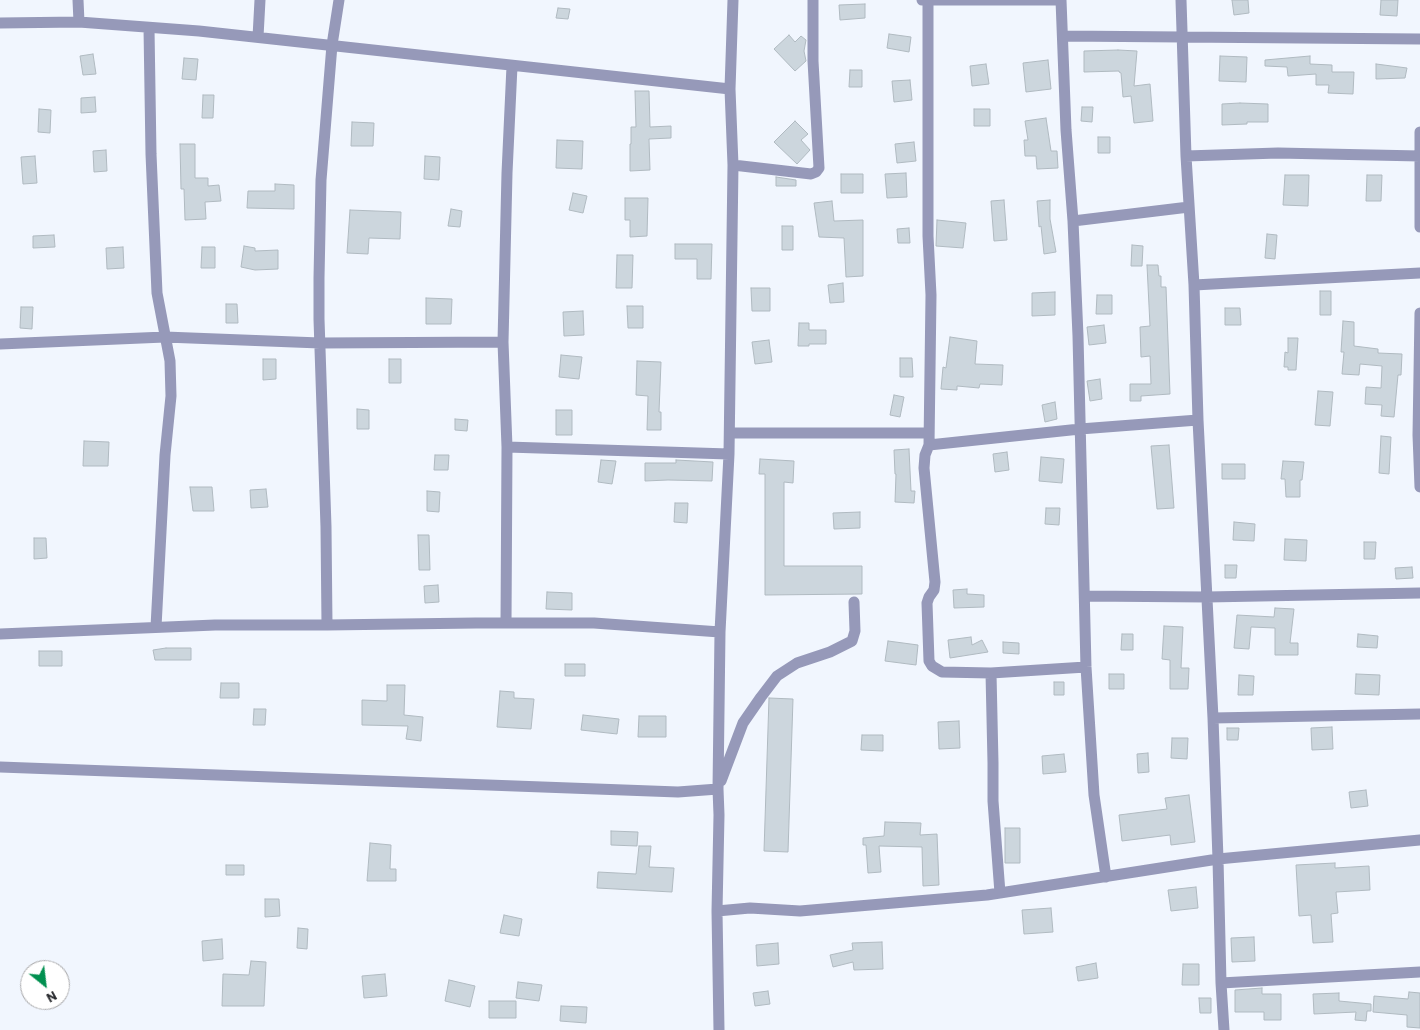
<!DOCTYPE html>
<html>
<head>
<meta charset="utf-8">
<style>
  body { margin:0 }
  #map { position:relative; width:1420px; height:1030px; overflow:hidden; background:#f1f6fe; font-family:Barlow,sans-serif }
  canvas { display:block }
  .north { position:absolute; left:20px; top:960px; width:50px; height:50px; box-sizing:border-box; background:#fff; border:1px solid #a9a9ab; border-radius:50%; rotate:151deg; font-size:14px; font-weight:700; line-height:20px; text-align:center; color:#27292d }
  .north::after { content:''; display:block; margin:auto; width:18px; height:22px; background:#019050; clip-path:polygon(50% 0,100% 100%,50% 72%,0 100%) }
</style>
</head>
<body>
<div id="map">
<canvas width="1420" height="1030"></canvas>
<div class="north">N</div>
</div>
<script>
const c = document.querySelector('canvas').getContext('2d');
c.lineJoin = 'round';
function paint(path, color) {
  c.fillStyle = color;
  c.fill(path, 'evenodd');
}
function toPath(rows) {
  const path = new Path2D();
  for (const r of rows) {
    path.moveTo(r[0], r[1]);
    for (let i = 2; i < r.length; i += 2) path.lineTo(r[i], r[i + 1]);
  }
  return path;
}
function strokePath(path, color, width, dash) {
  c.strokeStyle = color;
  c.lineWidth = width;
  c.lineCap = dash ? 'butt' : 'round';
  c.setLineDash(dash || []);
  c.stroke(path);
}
const building = toPath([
  [1232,0,1248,0,1249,13,1234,15,1232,0],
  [1381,0,1398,0,1397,16,1380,15,1381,0],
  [865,4,865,18,840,20,839,5,865,4],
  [558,8,570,9,568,19,556,18,558,8],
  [889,34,911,37,909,52,887,48,889,34],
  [789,35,795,42,801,36,806,40,804,51,806,61,795,71,774,49,789,35],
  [1118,50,1137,51,1134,86,1150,84,1153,121,1134,123,1131,96,1123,97,1121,73,1119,72,1119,71,1084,72,1084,51,1118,50],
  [93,54,96,74,83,75,80,56,93,54],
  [1220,56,1247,57,1246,82,1219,81,1220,56],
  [1310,56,1310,64,1332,65,1332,72,1354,72,1353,94,1328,93,1329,85,1316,85,1316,74,1288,76,1287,67,1265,66,1265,60,1310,56],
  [184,58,198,59,196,80,182,79,184,58],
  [1048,60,1051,89,1026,92,1023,63,1048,60],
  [986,64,989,84,972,86,970,66,986,64],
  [1376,64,1407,68,1405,78,1376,79,1376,64],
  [850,70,862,70,862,87,849,87,850,70],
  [910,80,912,100,894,102,892,81,910,80],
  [635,91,649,91,650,127,671,126,671,138,649,139,650,170,630,171,630,144,631,144,631,127,636,127,635,91],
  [203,95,214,95,213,118,202,118,203,95],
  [95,97,96,112,81,113,81,98,95,97],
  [1240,103,1268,104,1268,122,1247,122,1247,124,1222,125,1222,104,1240,103],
  [1082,107,1093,107,1092,122,1081,121,1082,107],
  [39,109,51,110,50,133,38,132,39,109],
  [974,109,990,109,990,126,974,126,974,109],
  [1046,118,1051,151,1057,151,1058,168,1037,169,1036,156,1025,156,1024,140,1028,140,1025,121,1046,118],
  [795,121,808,134,801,140,810,150,797,164,774,142,795,121],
  [352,122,374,123,373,146,351,146,352,122],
  [1098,137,1110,137,1110,153,1098,153,1098,137],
  [557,140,583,141,582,169,556,168,557,140],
  [914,142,916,161,897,163,895,144,914,142],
  [180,144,195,144,195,178,208,178,208,186,219,185,221,201,205,202,206,219,185,220,184,189,181,189,180,144],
  [106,150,107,171,94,172,93,151,106,150],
  [35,156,37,183,23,184,21,157,35,156],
  [425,156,440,157,439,180,424,179,425,156],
  [906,173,907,197,887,198,885,174,906,173],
  [841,174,863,174,863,193,841,193,841,174],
  [1285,175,1309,175,1308,206,1283,205,1285,175],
  [1367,175,1382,175,1381,201,1366,201,1367,175],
  [776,177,796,180,796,186,776,186,776,177],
  [275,184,294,185,294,209,247,208,248,191,275,191,275,184],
  [573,193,587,196,583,213,569,210,573,193],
  [625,198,648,198,647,236,630,237,630,220,625,220,625,198],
  [1004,200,1007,240,994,241,991,201,1004,200],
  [1050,200,1050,219,1056,252,1044,254,1041,226,1039,227,1037,201,1050,200],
  [832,201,834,221,863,220,863,276,846,277,844,238,819,237,814,203,832,201],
  [451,209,462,211,460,227,448,226,451,209],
  [350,210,401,212,400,239,369,238,368,254,347,253,350,210],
  [937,220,966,223,963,248,936,246,937,220],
  [782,226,793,226,793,250,782,250,782,226],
  [909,228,910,243,898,243,897,229,909,228],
  [1267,234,1277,235,1275,259,1265,258,1267,234],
  [54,235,55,247,33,248,33,236,54,235],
  [675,244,712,244,711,279,697,279,697,259,675,259,675,244],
  [1132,245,1143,246,1142,266,1131,266,1132,245],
  [244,246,255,248,255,251,278,250,278,269,255,270,241,267,244,246],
  [123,247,124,268,107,269,106,248,123,247],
  [202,247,215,247,215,268,201,268,202,247],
  [617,255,633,255,632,288,616,288,617,255],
  [1147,265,1158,265,1159,276,1161,276,1161,287,1166,287,1170,394,1141,396,1141,401,1130,401,1130,384,1151,384,1150,356,1141,357,1140,327,1150,326,1147,265],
  [843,283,844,302,830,303,828,285,843,283],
  [751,288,770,288,770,311,752,311,751,288],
  [1320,291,1331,291,1331,315,1320,315,1320,291],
  [1055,292,1055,315,1032,316,1032,293,1055,292],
  [1097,295,1112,295,1112,314,1096,314,1097,295],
  [426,298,452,299,451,324,426,324,426,298],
  [226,304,237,304,238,323,226,323,226,304],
  [627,306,643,306,643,328,628,328,627,306],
  [21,307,33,307,32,329,20,328,21,307],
  [1225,308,1240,308,1241,325,1225,325,1225,308],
  [583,311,584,335,564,336,563,312,583,311],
  [1343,321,1354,322,1354,346,1378,349,1378,353,1402,354,1401,375,1398,375,1394,417,1381,416,1382,405,1365,404,1366,387,1381,388,1382,366,1360,364,1359,375,1342,374,1344,352,1341,352,1343,321],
  [799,323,809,323,809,330,826,330,826,344,809,344,809,346,798,346,799,323],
  [1104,325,1106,343,1089,345,1087,327,1104,325],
  [950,337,977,341,975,364,1003,365,1002,385,980,384,979,388,957,386,957,390,941,389,943,367,946,368,950,337],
  [1288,338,1298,338,1296,370,1288,370,1288,367,1284,367,1285,352,1288,353,1288,338],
  [769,340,772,362,755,364,752,342,769,340],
  [561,355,582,357,579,379,559,377,561,355],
  [900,358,912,358,913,377,900,377,900,358],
  [263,359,276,359,276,379,263,380,263,359],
  [389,359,401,359,401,383,389,383,389,359],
  [637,361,661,362,659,412,661,412,661,430,647,430,648,396,636,395,637,361],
  [1100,379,1102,399,1090,401,1087,381,1100,379],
  [1318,391,1333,392,1330,426,1315,425,1318,391],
  [894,395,904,397,900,417,890,415,894,395],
  [1055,402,1057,419,1045,422,1042,405,1055,402],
  [357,409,369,410,369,429,357,429,357,409],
  [556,410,572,410,572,435,556,435,556,410],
  [455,419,468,420,467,431,455,430,455,419],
  [1381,436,1391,437,1389,474,1379,473,1381,436],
  [84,441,109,442,108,466,83,466,84,441],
  [1169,445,1174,508,1157,509,1151,446,1169,445],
  [909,449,911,491,915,491,914,503,895,502,896,474,895,474,894,450,909,449],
  [1007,452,1009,470,995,472,993,454,1007,452],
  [435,455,449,455,448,470,434,470,435,455],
  [1041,457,1064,459,1062,483,1039,481,1041,457],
  [760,459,794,461,793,483,784,482,784,566,862,566,862,594,765,595,765,474,759,474,760,459],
  [601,460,616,461,612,484,598,482,601,460],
  [676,460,713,462,712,481,668,480,645,481,645,463,676,463,676,460],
  [1283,461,1304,462,1302,480,1300,480,1300,497,1286,497,1285,479,1281,479,1283,461],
  [1222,464,1245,464,1245,479,1222,479,1222,464],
  [190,487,212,487,214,511,193,511,190,487],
  [266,489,268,507,251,508,250,490,266,489],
  [427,491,440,492,439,512,427,511,427,491],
  [675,503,688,503,687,523,674,522,675,503],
  [1046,508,1060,508,1059,525,1045,524,1046,508],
  [860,512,860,528,834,529,833,513,860,512],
  [1234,522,1255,524,1254,541,1233,540,1234,522],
  [418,535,429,535,430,570,419,570,418,535],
  [34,538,46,538,47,558,34,559,34,538],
  [1285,539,1307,540,1306,561,1284,560,1285,539],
  [1364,542,1376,542,1375,559,1364,559,1364,542],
  [1225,565,1237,565,1236,578,1225,578,1225,565],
  [1412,567,1413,578,1396,579,1395,568,1412,567],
  [438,585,439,602,425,603,424,586,438,585],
  [967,589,967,594,984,595,984,607,954,608,953,590,967,589],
  [547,592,572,593,572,610,546,609,547,592],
  [1275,608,1294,609,1290,643,1298,643,1298,655,1275,655,1275,628,1251,627,1249,649,1234,648,1237,615,1274,617,1275,608],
  [1164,626,1183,627,1181,668,1189,668,1188,689,1170,689,1170,660,1162,659,1164,626],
  [1122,634,1133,634,1133,650,1121,650,1122,634],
  [1358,634,1378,636,1377,648,1357,647,1358,634],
  [971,637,972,645,982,640,988,652,950,658,948,640,971,637],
  [888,641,918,645,916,665,885,661,888,641],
  [1003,642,1019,643,1019,654,1003,653,1003,642],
  [166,648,191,648,191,660,155,660,153,650,166,648],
  [39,651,62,651,62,666,39,666,39,651],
  [565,664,585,664,585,676,565,676,565,664],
  [1109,674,1124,674,1124,689,1109,689,1109,674],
  [1356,674,1380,675,1379,695,1355,694,1356,674],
  [1239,675,1254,676,1253,695,1238,695,1239,675],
  [1054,682,1064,682,1064,695,1054,695,1054,682],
  [221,683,239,683,239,698,220,698,221,683],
  [387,685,405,685,404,715,423,717,421,741,406,739,408,726,362,725,362,700,387,701,387,685],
  [500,691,514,692,514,698,534,699,531,729,497,727,500,691],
  [769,698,793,699,788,852,764,851,769,698],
  [254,709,266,709,265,725,253,725,254,709],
  [583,715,619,719,617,734,581,730,583,715],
  [639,716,666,716,666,737,638,737,639,716],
  [959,721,960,748,939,749,938,722,959,721],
  [1332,727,1333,749,1312,750,1311,728,1332,727],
  [1227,728,1239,728,1238,740,1227,740,1227,728],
  [862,735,883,735,883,751,861,750,862,735],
  [1172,738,1188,738,1187,759,1171,758,1172,738],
  [1148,753,1149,772,1138,773,1137,754,1148,753],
  [1064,754,1066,772,1043,774,1042,756,1064,754],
  [1366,790,1368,806,1351,808,1349,792,1366,790],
  [1189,795,1195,842,1171,845,1170,835,1122,841,1119,815,1167,809,1165,798,1189,795],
  [885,822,921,823,920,835,937,834,939,885,923,886,922,847,879,846,881,872,868,873,866,845,863,845,863,838,884,836,885,822],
  [1005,828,1020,828,1020,863,1005,863,1005,828],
  [611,831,638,832,637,846,611,845,611,831],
  [370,843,391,845,390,869,396,869,396,881,367,881,370,843],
  [639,846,651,846,649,867,674,868,672,892,597,888,598,872,636,874,639,846],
  [1335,863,1335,868,1369,866,1370,890,1336,892,1338,913,1331,914,1333,942,1313,943,1311,915,1299,916,1296,865,1335,863],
  [226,865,244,865,244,875,226,875,226,865],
  [1196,887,1198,908,1171,911,1168,890,1196,887],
  [265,899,279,899,280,916,265,917,265,899],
  [1051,908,1053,932,1024,934,1022,910,1051,908],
  [504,915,522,919,519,936,500,933,504,915],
  [298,928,308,929,307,949,297,948,298,928],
  [1254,937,1255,961,1232,962,1231,938,1254,937],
  [222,939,223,959,203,961,202,941,222,939],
  [882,942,883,969,854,970,853,962,833,967,830,955,853,950,852,943,882,942],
  [778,943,779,964,757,966,756,945,778,943],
  [251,961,266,962,264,1006,222,1006,223,974,249,975,251,961],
  [1096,963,1098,978,1078,981,1076,967,1096,963],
  [1183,964,1199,964,1199,985,1182,985,1183,964],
  [385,974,387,996,364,998,362,976,385,974],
  [449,980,475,986,470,1007,445,1001,449,980],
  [518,982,542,985,539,1001,516,998,518,982],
  [1262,988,1262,994,1281,994,1281,1020,1264,1020,1264,1012,1235,1012,1235,990,1262,988],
  [768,991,770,1004,755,1006,753,993,768,991],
  [1409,992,1420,993,1420,1028,1407,1027,1407,1015,1373,1012,1374,996,1408,999,1409,992],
  [1339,993,1339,1001,1371,1004,1371,1011,1367,1011,1366,1021,1355,1020,1356,1012,1314,1014,1313,994,1339,993],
  [1199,998,1211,998,1211,1013,1200,1013,1199,998],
  [489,1001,516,1001,516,1018,489,1018,489,1001],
  [561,1006,587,1007,586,1023,560,1021,561,1006]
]);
paint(building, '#ccd6dd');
strokePath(building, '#b0bac1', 1);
strokePath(toPath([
  [78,0,79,22],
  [922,0,1061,0],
  [928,0,928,236,931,295,929,445,1080,429,1198,420],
  [1061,0,1066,130,1073,221,1078,336,1086,667,1094,795,1106,877],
  [1181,0,1186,156,1194,285,1198,420,1213,718,1218,859,1221,983,1224,1030],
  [0,23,79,22,199,31,730,89],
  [149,28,151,154,157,293,170,361,171,396,165,455,156,627],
  [1063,36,1420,39],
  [258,37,260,0],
  [1420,132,1420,227],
  [1186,156,1278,153,1420,156],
  [733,165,811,174,816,172,819,168,813,61,813,0],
  [1073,221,1189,207],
  [1194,285,1420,273],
  [1420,313,1418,435,1420,487],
  [0,344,165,337,320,343,503,342],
  [730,433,929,433],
  [929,445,925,455,924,468,935,582,934,590,929,597,927,603,929,661,932,666,942,672,991,673,1086,667],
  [507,447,729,454],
  [1085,596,1207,597,1420,593],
  [506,623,507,447,503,342,507,173,512,66],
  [327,625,326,527,319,319,319,278,321,180,332,45,339,0],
  [0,634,215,625,327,625,476,623,594,623,720,632],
  [991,673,993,763,993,801,1000,893],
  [1213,718,1420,714],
  [0,767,678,792,718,789,719,815,717,911,750,908,800,911,987,895,1218,859,1420,840],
  [721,781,743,723,761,697,777,676,797,663,830,652,852,641,855,631,854,602],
  [718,789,720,632,729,454,733,165,730,89,733,0],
  [717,911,719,1030],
  [1221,983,1420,972]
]), '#9699b9', 11);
</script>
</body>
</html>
